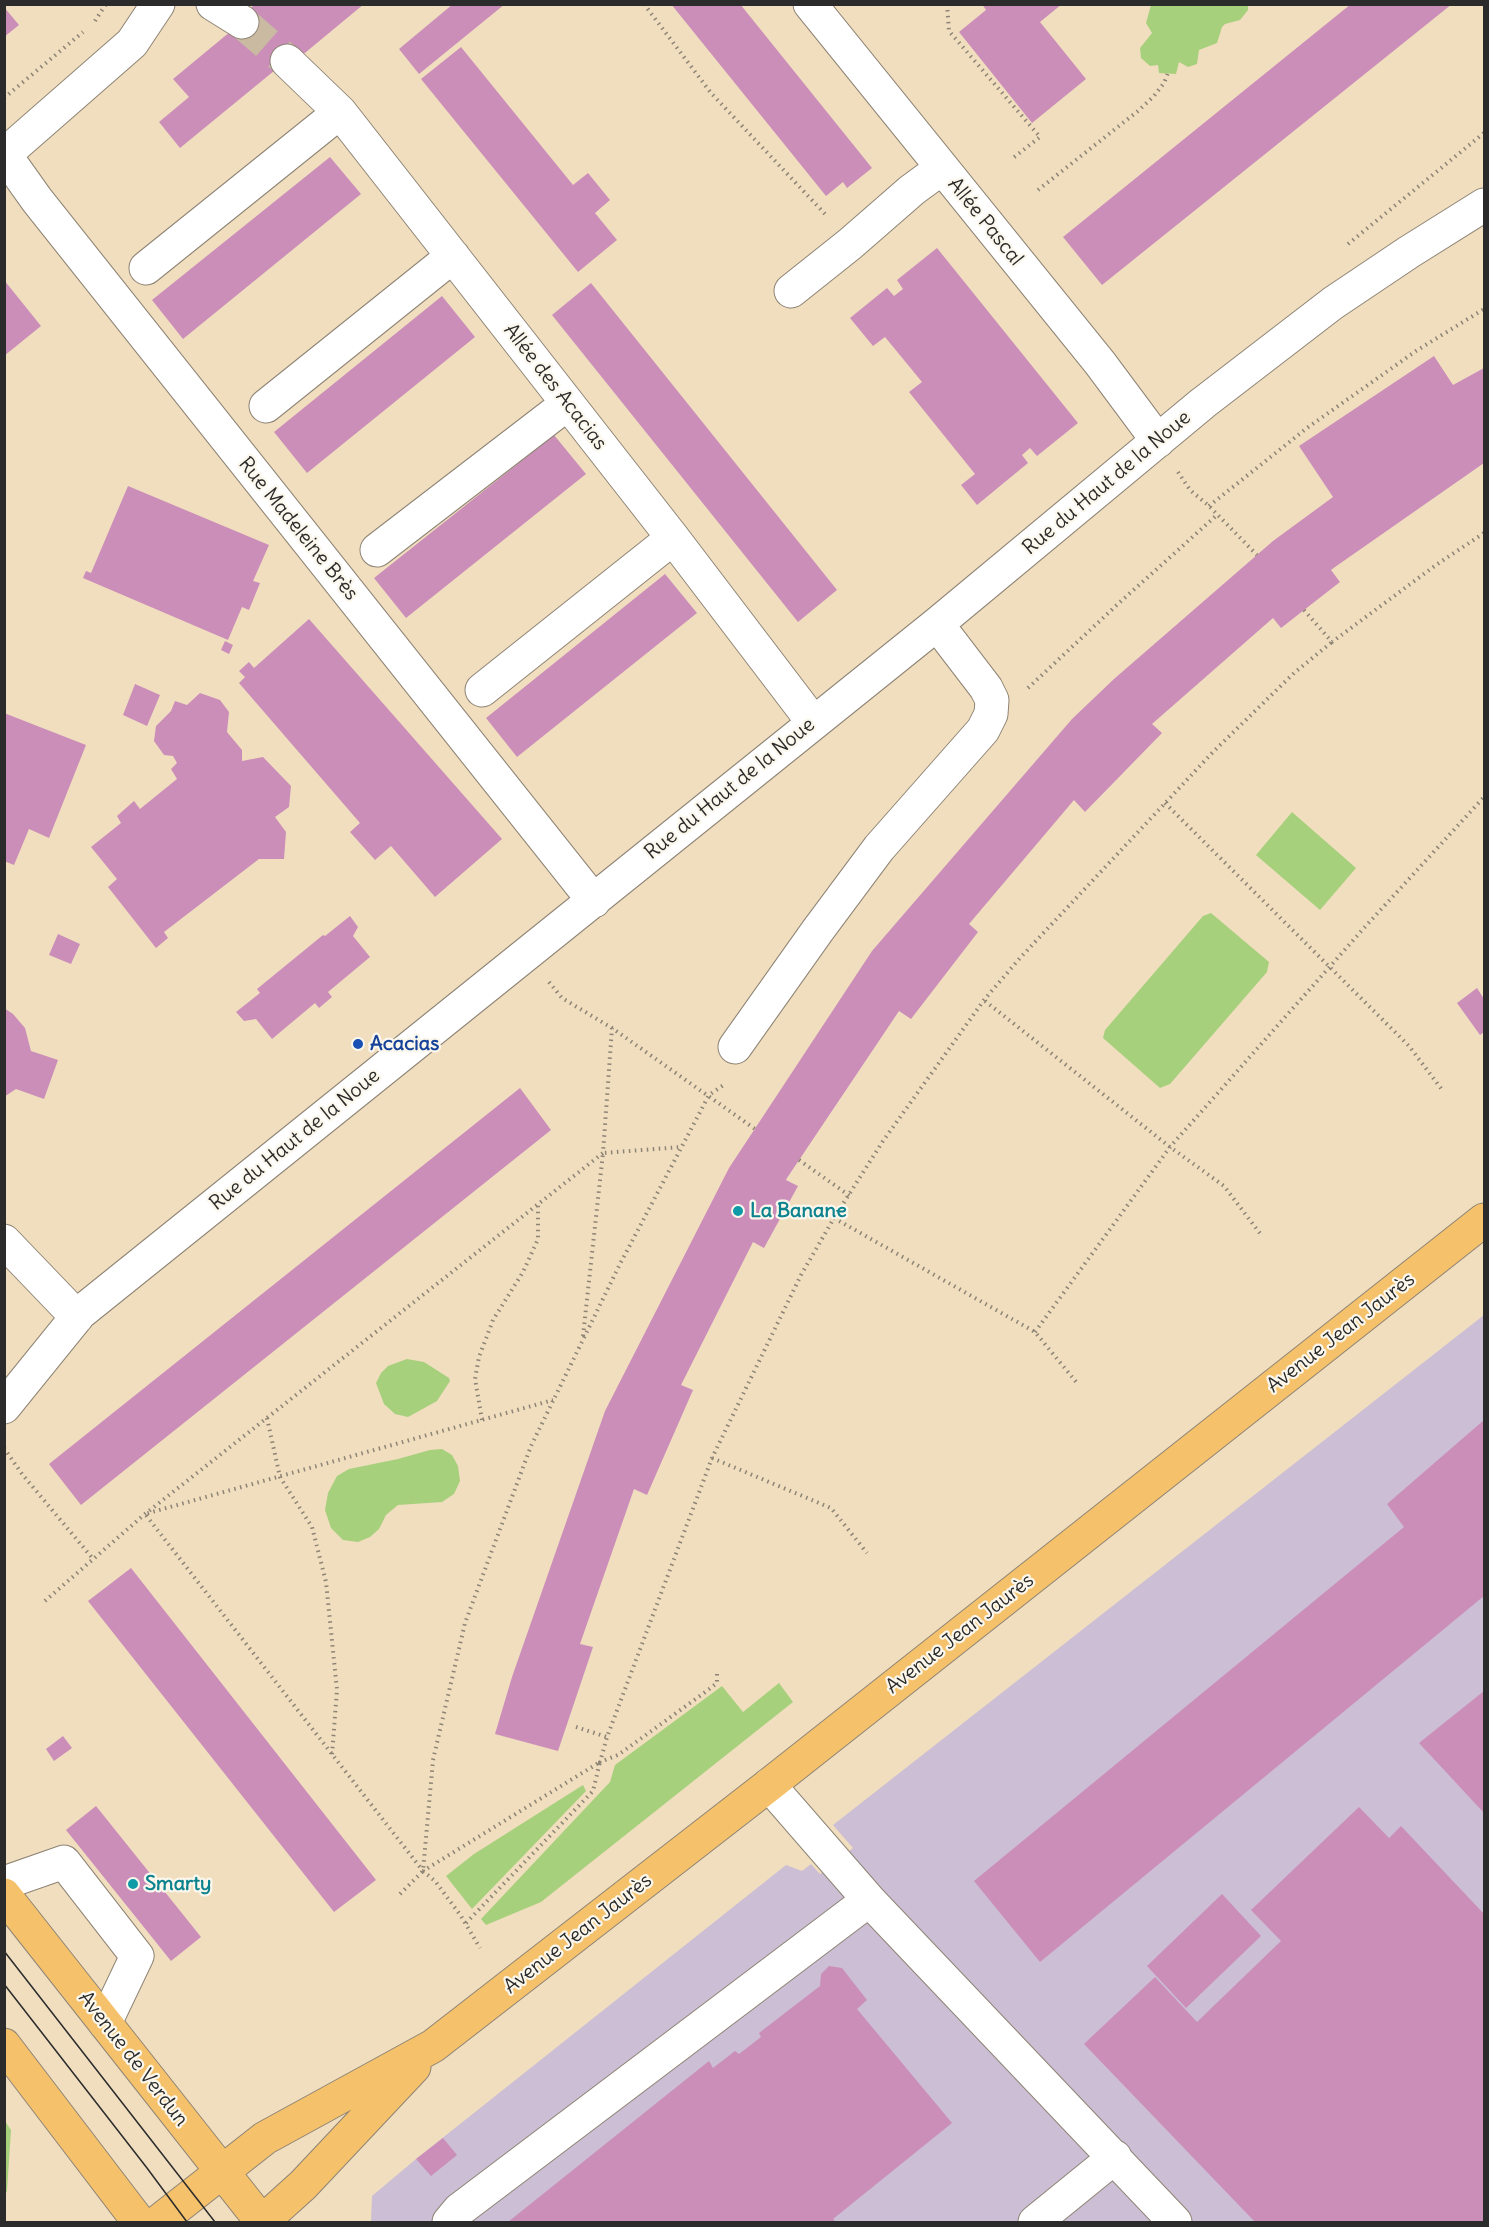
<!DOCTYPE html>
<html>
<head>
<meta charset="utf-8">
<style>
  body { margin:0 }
  #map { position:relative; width:1489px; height:2227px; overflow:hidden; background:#f0debf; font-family:Delius,sans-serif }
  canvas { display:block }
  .frame { position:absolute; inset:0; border:6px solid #2b2b2b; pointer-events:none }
</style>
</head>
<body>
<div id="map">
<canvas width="1489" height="2227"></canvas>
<div class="frame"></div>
</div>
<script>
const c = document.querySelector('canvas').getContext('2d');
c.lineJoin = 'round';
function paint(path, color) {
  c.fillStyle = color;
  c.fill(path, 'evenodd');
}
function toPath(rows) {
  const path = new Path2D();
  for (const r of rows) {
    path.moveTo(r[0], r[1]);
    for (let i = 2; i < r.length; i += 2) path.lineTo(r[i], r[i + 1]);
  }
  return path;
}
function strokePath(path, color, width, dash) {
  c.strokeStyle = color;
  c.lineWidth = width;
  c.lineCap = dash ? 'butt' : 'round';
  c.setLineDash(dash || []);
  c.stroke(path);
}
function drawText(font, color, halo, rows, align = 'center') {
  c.font = font + ' Delius,sans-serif';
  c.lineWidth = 4.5;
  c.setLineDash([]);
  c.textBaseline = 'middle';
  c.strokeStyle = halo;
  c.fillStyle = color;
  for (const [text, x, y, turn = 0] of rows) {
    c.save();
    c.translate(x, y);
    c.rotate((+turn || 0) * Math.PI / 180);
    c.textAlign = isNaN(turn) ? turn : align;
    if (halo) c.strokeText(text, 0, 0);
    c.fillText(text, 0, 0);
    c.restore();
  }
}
paint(toPath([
  [1484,1315,1484,2222,371,2222,372,2196,416,2159,786,1865,802,1871,811,1864,820,1874,853,1848,833,1825]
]), '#ccbed4');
paint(toPath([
  [1151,5,1248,4,1248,10,1240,20,1225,24,1222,27,1217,43,1199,50,1197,64,1188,67,1179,62,1176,74,1159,73,1158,65,1150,66,1141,58,1140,48,1152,33,1146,23],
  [1292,812,1356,868,1320,910,1256,855],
  [1211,913,1269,962,1267,972,1170,1084,1160,1088,1103,1038,1105,1030,1203,916],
  [407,1359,424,1362,449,1378,450,1381,437,1401,408,1417,395,1414,384,1404,376,1383,381,1373,388,1366],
  [442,1449,452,1455,458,1466,460,1481,454,1494,442,1502,398,1505,386,1515,379,1529,370,1537,358,1542,343,1540,331,1528,325,1510,328,1493,337,1476,349,1469,398,1459,430,1450],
  [779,1683,793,1702,541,1902,486,1925,481,1919,610,1782,615,1765,722,1686,743,1712],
  [583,1785,586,1791,472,1909,446,1876,474,1854],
  [5,2121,11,2130,7,2191,5,2195]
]), '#a7d07c');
paint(toPath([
  [254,4,364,4,294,62,291,57,180,148,159,122,189,97,173,79,242,22],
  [453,4,505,4,419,74,399,49],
  [671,4,740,4,872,168,847,188,843,182,826,196],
  [982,4,1062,4,1040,22,1086,79,1032,123,959,32,986,10],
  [1351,4,1452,4,1102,285,1063,237],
  [4,7,19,25,4,37],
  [461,47,573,185,588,173,610,200,595,213,617,240,578,272,421,79],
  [330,157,361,194,183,339,152,300],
  [937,248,1078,423,1037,456,1030,448,1022,455,1028,463,977,505,961,485,975,474,909,392,922,382,885,337,873,346,850,318,887,288,894,296,903,289,897,280],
  [4,280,41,326,4,356],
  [591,283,837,590,798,622,552,315],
  [442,296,475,337,307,473,274,432],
  [1434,356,1453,385,1484,368,1484,463,1335,567,1331,570,1340,582,1281,628,1273,618,1152,724,1162,733,1085,812,1074,800,969,924,978,932,911,1019,899,1011,787,1178,786,1180,798,1186,764,1248,753,1242,681,1385,693,1390,647,1495,634,1489,580,1644,593,1647,558,1751,495,1734,512,1677,605,1411,729,1168,872,951,1072,719,1114,679,1273,541,1333,497,1299,446],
  [554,435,586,474,406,618,374,578],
  [128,486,269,545,253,581,260,583,249,610,242,607,228,640,83,578,86,571,91,573],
  [665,574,697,613,517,757,486,718],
  [309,619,502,839,435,897,391,846,375,860,350,832,360,823,239,683,245,677,239,671,249,662,254,668],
  [225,641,233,645,229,654,221,650],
  [135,684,160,695,147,726,123,715],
  [200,693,220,700,229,712,227,732,242,750,242,761,263,757,291,786,289,807,275,817,286,832,284,859,259,859,164,932,168,938,156,948,108,887,117,879,91,847,121,823,117,816,134,801,140,809,177,779,171,769,177,763,173,756,164,755,154,741,156,726,171,711,175,701,187,705],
  [4,713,86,745,49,838,29,829,14,865,4,861],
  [350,916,358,927,353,936,370,957,328,992,332,997,319,1008,315,1003,272,1039,256,1019,244,1021,236,1012,260,993,257,989,323,935,325,936],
  [58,934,80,944,71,964,49,955],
  [1477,988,1484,999,1484,1032,1480,1035,1457,1003],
  [4,1008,13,1014,25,1028,31,1051,58,1060,44,1099,16,1089,4,1097],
  [520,1088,551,1130,81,1505,49,1464],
  [1484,1420,1484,1596,1040,1962,974,1881,1404,1527,1387,1504],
  [131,1568,376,1880,334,1912,88,1601],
  [1484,1691,1484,1813,1419,1743],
  [63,1736,72,1748,54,1761,46,1749],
  [96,1806,201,1937,171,1961,66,1830],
  [1359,1807,1389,1838,1401,1826,1484,1914,1484,2222,1255,2222,1084,2044,1155,1977,1197,2022,1281,1941,1251,1910],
  [1222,1894,1261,1936,1186,2008,1147,1966],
  [829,1966,842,1968,867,2000,857,2009,952,2123,833,2219,836,2222,508,2222,709,2061,713,2068,735,2051,739,2054,761,2037,759,2033,820,1986,821,1974],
  [443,2138,457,2155,431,2176,416,2159]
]), '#cb8eb9');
strokePath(toPath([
  [242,22,287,61]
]), '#c9baa1', 33, [33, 16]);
const minor = toPath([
  [213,4,242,22],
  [810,4,1100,363,1158,441],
  [287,61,340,112,673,538,813,722],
  [4,155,132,43,158,4],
  [5,155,37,200,594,901],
  [146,268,340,112],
  [791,291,850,244,912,190,942,168],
  [266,406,453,256],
  [377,550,567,404],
  [482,690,673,538],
  [735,1047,818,930,879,848,983,730,991,714,992,700,986,688,937,624],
  [4,1241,77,1317],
  [4,1407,80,1313,937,624,1203,403,1333,303,1409,252,1484,205],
  [769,1785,869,1900],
  [4,1883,64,1862,137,1956,105,2023],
  [449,2222,459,2210,869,1900,1175,2222],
  [1035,2222,1115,2157]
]);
const major = toPath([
  [4,1895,262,2222],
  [4,2045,139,2222],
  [158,2222,265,2138,433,2046,769,1785,1484,1220],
  [262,2222,303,2185,414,2067]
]);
strokePath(minor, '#8e8475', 35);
strokePath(major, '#8e8475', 35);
strokePath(toPath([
  [644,4,711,93,826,215],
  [947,4,949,31,1040,137,1013,158],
  [95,21,106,4],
  [4,98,83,32],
  [1038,190,1138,111,1154,96,1164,83,1168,73],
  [1348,244,1484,133],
  [1178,472,1190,490,1209,506,1257,555],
  [1209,506,1307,428,1416,351,1484,309],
  [1304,610,1332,642,1436,565,1484,533],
  [1028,688,1119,603,1217,515],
  [1165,803,1409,1046,1443,1091],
  [549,982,562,998,612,1028,755,1129],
  [985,1001,1170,1147,1224,1186,1262,1236],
  [799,1160,850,1196],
  [834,1218,1035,1332,1077,1383],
  [1035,1332,1170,1147,1364,928,1484,797],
  [583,1336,603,1153,681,1147],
  [267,1418,280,1477,312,1527,326,1582,337,1690,332,1755],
  [482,1420,475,1379,479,1357,493,1320,523,1272,538,1239,538,1205],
  [4,1448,22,1474,94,1560],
  [712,1458,831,1508,867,1553],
  [45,1601,145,1514,603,1153,612,1028],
  [717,1674,717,1683,704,1693,618,1755,600,1762,607,1737,712,1458,801,1275,834,1218,883,1141,984,1000,1020,958,1213,752,1294,673,1332,642],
  [576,1727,607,1737],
  [423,1871,435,1881,461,1916,480,1948],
  [400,1894,423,1871,433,1760,465,1623,531,1446,620,1264,709,1095,725,1084],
  [466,1923,593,1791,600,1762,423,1871,145,1514,553,1400]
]), '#8e8475', 4, [1.5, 4.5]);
strokePath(minor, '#fff', 33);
strokePath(major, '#f5c16b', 33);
strokePath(toPath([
  [4,1951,215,2222],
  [4,1984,147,2168,187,2222]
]), '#2b2b2b', 1.5);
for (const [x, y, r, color] of [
  [358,1044,6,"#1a4fb4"],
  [738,1211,6,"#0f9aa8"],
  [133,1884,6,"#0f9aa8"]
]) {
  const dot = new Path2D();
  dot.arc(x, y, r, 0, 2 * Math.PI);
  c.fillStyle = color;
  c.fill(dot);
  strokePath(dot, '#fbf7ec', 2);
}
drawText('20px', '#2b2b2b', '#fbf7ec', [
  ["Allée Pascal",985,222,51],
  ["Allée des Acacias",555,387,52],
  ["Rue du Haut de la Noue",1107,483,-40],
  ["Rue Madeleine Brès",298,529,51],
  ["Rue du Haut de la Noue",730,789,-39],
  ["Rue du Haut de la Noue",295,1140,-39],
  ["Avenue Jean Jaurès",1341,1333,-38],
  ["Avenue Jean Jaurès",960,1634,-38],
  ["Avenue Jean Jaurès",578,1934,-38],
  ["Avenue de Verdun",133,2059,52]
]);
drawText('bold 20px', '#164399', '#fbf7ec', [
  ["Acacias",370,1044]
], 'left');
drawText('bold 20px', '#0d838f', '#fbf7ec', [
  ["La Banane",750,1211],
  ["Smarty",145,1884]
], 'left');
</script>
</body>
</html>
